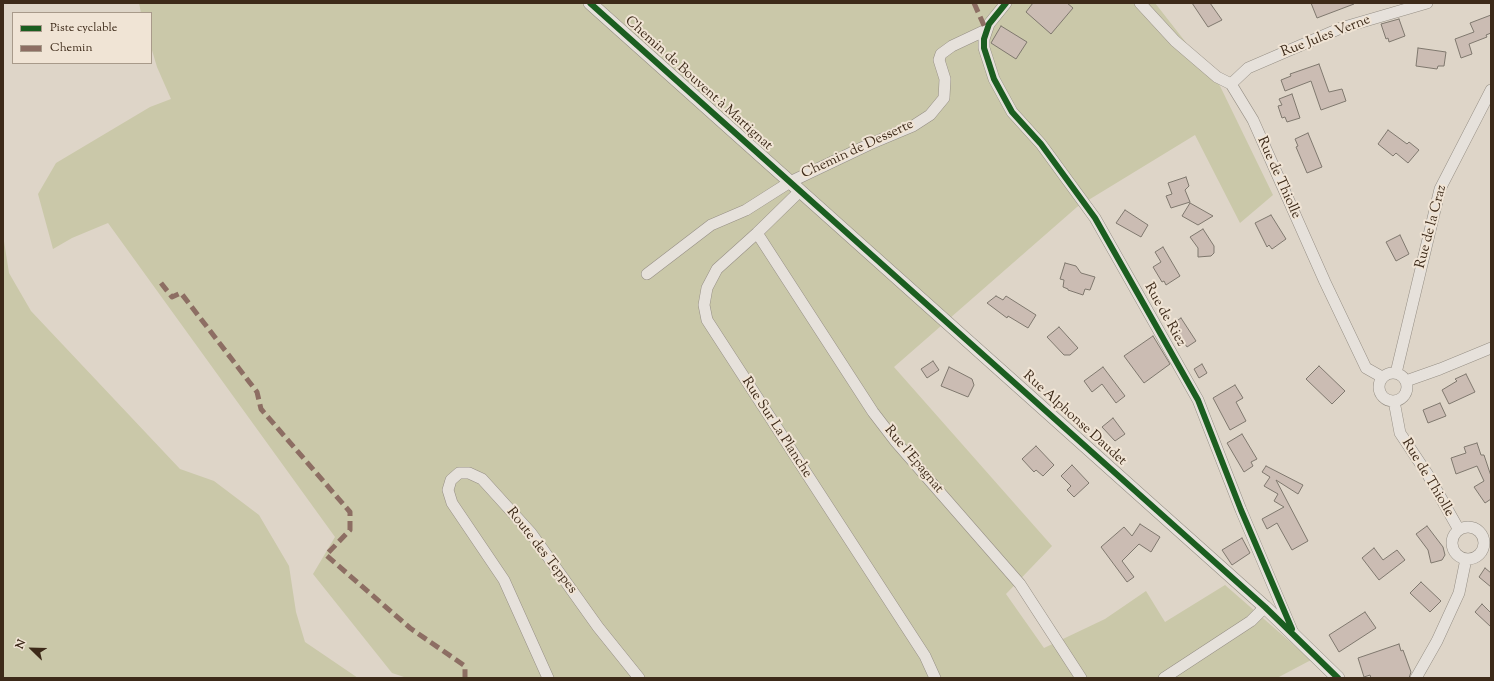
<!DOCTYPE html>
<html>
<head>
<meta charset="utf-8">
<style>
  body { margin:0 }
  #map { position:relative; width:1494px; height:681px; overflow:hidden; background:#ded5c8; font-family:"Sorts Mill Goudy",serif }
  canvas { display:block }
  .frame { position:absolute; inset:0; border:4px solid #3d2a19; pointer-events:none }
  .legend { position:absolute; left:12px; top:12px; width:140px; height:52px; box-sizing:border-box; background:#f0e4d5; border:1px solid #a89a8a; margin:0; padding:5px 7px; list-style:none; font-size:12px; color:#3d2a19 }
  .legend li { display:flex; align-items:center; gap:8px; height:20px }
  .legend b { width:20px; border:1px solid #a89a8a }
  .north { position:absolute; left:12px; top:629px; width:40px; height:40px; -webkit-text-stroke:3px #f0e4d5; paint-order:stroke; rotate:293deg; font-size:11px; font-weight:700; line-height:16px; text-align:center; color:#3d2a19 }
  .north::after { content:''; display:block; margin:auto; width:14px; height:18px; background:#3d2a19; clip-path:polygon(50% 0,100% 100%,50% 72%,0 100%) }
</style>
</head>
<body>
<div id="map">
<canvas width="1494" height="681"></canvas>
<div class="frame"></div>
<ul class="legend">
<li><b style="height:5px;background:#1b5e20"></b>Piste cyclable</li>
<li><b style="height:5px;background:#8d6e63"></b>Chemin</li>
</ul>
<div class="north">N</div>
</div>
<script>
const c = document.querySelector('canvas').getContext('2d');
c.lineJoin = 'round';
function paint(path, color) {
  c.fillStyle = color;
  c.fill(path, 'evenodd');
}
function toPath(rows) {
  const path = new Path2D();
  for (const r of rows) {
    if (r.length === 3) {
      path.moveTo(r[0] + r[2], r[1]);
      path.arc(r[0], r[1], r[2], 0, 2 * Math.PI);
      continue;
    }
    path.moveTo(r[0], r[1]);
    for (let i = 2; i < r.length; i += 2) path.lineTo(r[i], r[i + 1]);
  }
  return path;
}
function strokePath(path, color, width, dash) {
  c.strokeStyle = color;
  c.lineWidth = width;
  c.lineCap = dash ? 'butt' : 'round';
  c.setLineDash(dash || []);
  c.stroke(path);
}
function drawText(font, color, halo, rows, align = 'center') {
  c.font = font + ' "Sorts Mill Goudy",serif';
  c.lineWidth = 4;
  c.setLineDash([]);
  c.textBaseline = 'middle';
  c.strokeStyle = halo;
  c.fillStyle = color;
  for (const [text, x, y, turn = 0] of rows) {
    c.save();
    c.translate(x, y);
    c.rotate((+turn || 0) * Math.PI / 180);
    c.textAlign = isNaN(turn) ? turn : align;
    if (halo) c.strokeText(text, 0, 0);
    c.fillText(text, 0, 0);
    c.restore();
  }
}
paint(toPath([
  [139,3,1155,3,1220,86,1273,195,1240,223,1195,135,1077,207,894,367,1052,546,1006,594,1044,648,1105,619,1146,591,1165,622,1225,585,1311,660,1277,678,407,678,392,673,313,574,335,537,108,223,72,238,53,249,38,194,56,163,150,107,171,99,157,67,151,47,151,13,141,13],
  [3,235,9,273,31,311,180,469,214,481,259,515,289,566,296,612,305,642,358,678,3,678]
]), '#cac8a9');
const building = toPath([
  [1033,3,1067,3,1073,8,1051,34,1026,12,1033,3],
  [1192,3,1210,3,1222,20,1208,27,1192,3],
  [1311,3,1354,3,1354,4,1317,18,1311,3],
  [1491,15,1491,33,1486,35,1487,37,1469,44,1472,54,1461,58,1455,39,1474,32,1470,23,1491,15],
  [1399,19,1405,36,1389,42,1388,38,1386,39,1381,24,1399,19],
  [1001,26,1027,42,1016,59,991,43,1001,26],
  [1418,48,1446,52,1444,66,1438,66,1437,69,1416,66,1418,48],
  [1319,64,1329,92,1342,89,1346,101,1321,110,1311,81,1285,91,1281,80,1291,76,1290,74,1319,64],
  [1292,94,1300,118,1287,122,1285,117,1282,118,1278,106,1282,105,1279,99,1292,94],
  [1388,130,1407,144,1409,142,1419,150,1408,163,1396,153,1393,156,1378,144,1388,130],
  [1308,133,1322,167,1307,173,1296,147,1298,146,1295,139,1308,133],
  [1186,177,1189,186,1185,190,1190,202,1171,208,1166,196,1172,194,1168,183,1186,177],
  [1190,203,1213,216,1198,225,1182,216,1190,203],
  [1125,210,1148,225,1141,237,1116,223,1125,210],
  [1271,215,1286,239,1272,249,1269,245,1267,247,1255,223,1271,215],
  [1203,229,1214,246,1214,253,1211,256,1198,257,1198,248,1190,237,1203,229],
  [1400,235,1409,254,1396,261,1386,242,1400,235],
  [1163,247,1180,276,1166,285,1164,281,1162,282,1153,267,1161,262,1155,252,1163,247],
  [1065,263,1076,266,1081,273,1095,277,1090,290,1085,289,1083,295,1068,290,1068,289,1063,287,1064,280,1060,279,1065,263],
  [996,296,1003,300,1006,296,1036,315,1028,328,1008,316,1007,318,987,303,996,296],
  [1181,318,1196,341,1187,347,1172,324,1181,318],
  [1059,327,1078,348,1070,355,1064,355,1047,337,1059,327],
  [1153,336,1170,364,1144,383,1124,356,1153,336],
  [933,361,939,370,927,378,921,369,933,361],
  [1202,364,1207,373,1199,378,1194,369,1202,364],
  [1319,366,1345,391,1332,404,1306,379,1319,366],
  [949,367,972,379,974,385,968,397,941,386,949,367],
  [1103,367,1125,396,1116,403,1102,384,1092,392,1084,381,1103,367],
  [1466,374,1475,392,1449,404,1442,390,1457,381,1455,379,1466,374],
  [1235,385,1243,398,1236,402,1246,421,1230,430,1213,398,1235,385],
  [1440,403,1446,416,1428,423,1423,410,1440,403],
  [1113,418,1125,434,1115,441,1102,427,1113,418],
  [1242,434,1257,459,1251,462,1253,466,1244,472,1227,443,1242,434],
  [1477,443,1481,455,1484,455,1491,476,1491,499,1485,503,1474,487,1484,481,1477,466,1456,474,1451,458,1466,453,1464,447,1477,443],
  [1036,446,1054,465,1043,476,1036,470,1034,472,1022,459,1036,446],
  [1072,465,1089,483,1074,497,1067,490,1071,486,1061,476,1072,465],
  [1266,466,1303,485,1298,494,1276,480,1308,541,1292,550,1277,523,1267,529,1262,519,1284,507,1274,501,1278,494,1264,486,1270,477,1262,472,1266,466],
  [1140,524,1160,537,1151,552,1139,544,1122,561,1134,577,1127,582,1101,547,1124,527,1132,536,1140,524],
  [1427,526,1443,547,1445,555,1442,560,1431,563,1428,550,1416,534,1427,526],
  [1242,538,1250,553,1232,565,1222,550,1242,538],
  [1374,548,1383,560,1397,550,1405,560,1379,580,1362,558,1374,548],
  [1485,568,1491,573,1491,587,1479,577,1485,568],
  [1421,582,1441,601,1430,612,1410,593,1421,582],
  [1482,604,1491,613,1491,627,1475,612,1482,604],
  [1365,612,1376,628,1339,652,1329,635,1365,612],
  [1399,644,1401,651,1403,650,1411,672,1409,678,1371,678,1370,675,1364,677,1358,658,1399,644]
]);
paint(building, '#cbbcb3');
strokePath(building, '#7f786e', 1);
const minor = toPath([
  [1006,3,989,24,984,39,984,48,994,79,1012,112,1041,144,1095,218,1198,400,1241,510,1293,633],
  [1140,3,1175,41,1217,77,1231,84,1253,120,1325,282,1366,368,1382,377],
  [1231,84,1248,68,1341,28,1427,3],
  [800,191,757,233,717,269,707,288,704,305,707,320,925,656,935,678],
  [757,233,873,412,896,442,1020,584,1081,678],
  [647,274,711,225,746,210,790,182,870,144,913,126,930,115,944,98,945,79,939,60,941,54,952,46,986,30],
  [1393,387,14],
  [1396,373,1440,189,1491,90],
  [1406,381,1440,369,1491,348],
  [1394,401,1400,433,1428,475,1459,530],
  [1468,543,16],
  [548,678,504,580,452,503,448,490,451,480,459,473,469,473,482,479,531,533,598,627,639,678],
  [1164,678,1251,621,1265,607],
  [1416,678,1437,641,1459,593,1466,559]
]);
const tertiary = toPath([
  [590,3,1265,607,1338,678]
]);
strokePath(minor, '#968f85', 12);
strokePath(tertiary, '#968f85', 14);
strokePath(minor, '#e6e1db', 11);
strokePath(tertiary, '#e6e1db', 13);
strokePath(toPath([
  [974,3,986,30],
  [161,283,172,297,181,293,257,392,261,409,350,512,350,530,326,555,410,628,465,666,465,678]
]), '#8d6e63', 5, [10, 5]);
strokePath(toPath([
  [590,3,1265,607,1338,678],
  [1006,3,989,24,984,39,984,48,994,79,1012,112,1041,144,1095,218,1198,400,1241,510,1292,629]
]), '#1b5e20', 6);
drawText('14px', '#3d2a19', '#f0e4d5', [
  ["Rue Jules Verne",1326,37,-21],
  ["Chemin de Bouvent à Martignat",698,84,42],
  ["Chemin de Desserte",858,150,-25],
  ["Rue de Thiolle",1278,178,66],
  ["Rue de la Craz",1432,227,-75],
  ["Rue de Riez",1164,315,61],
  ["Rue Alphonse Daudet",1074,419,42],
  ["Rue Sur La Planche",776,428,57],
  ["Rue l'Epagnat",913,460,50],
  ["Rue de Thiolle",1427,478,59],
  ["Route des Teppes",541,551,52]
]);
</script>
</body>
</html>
